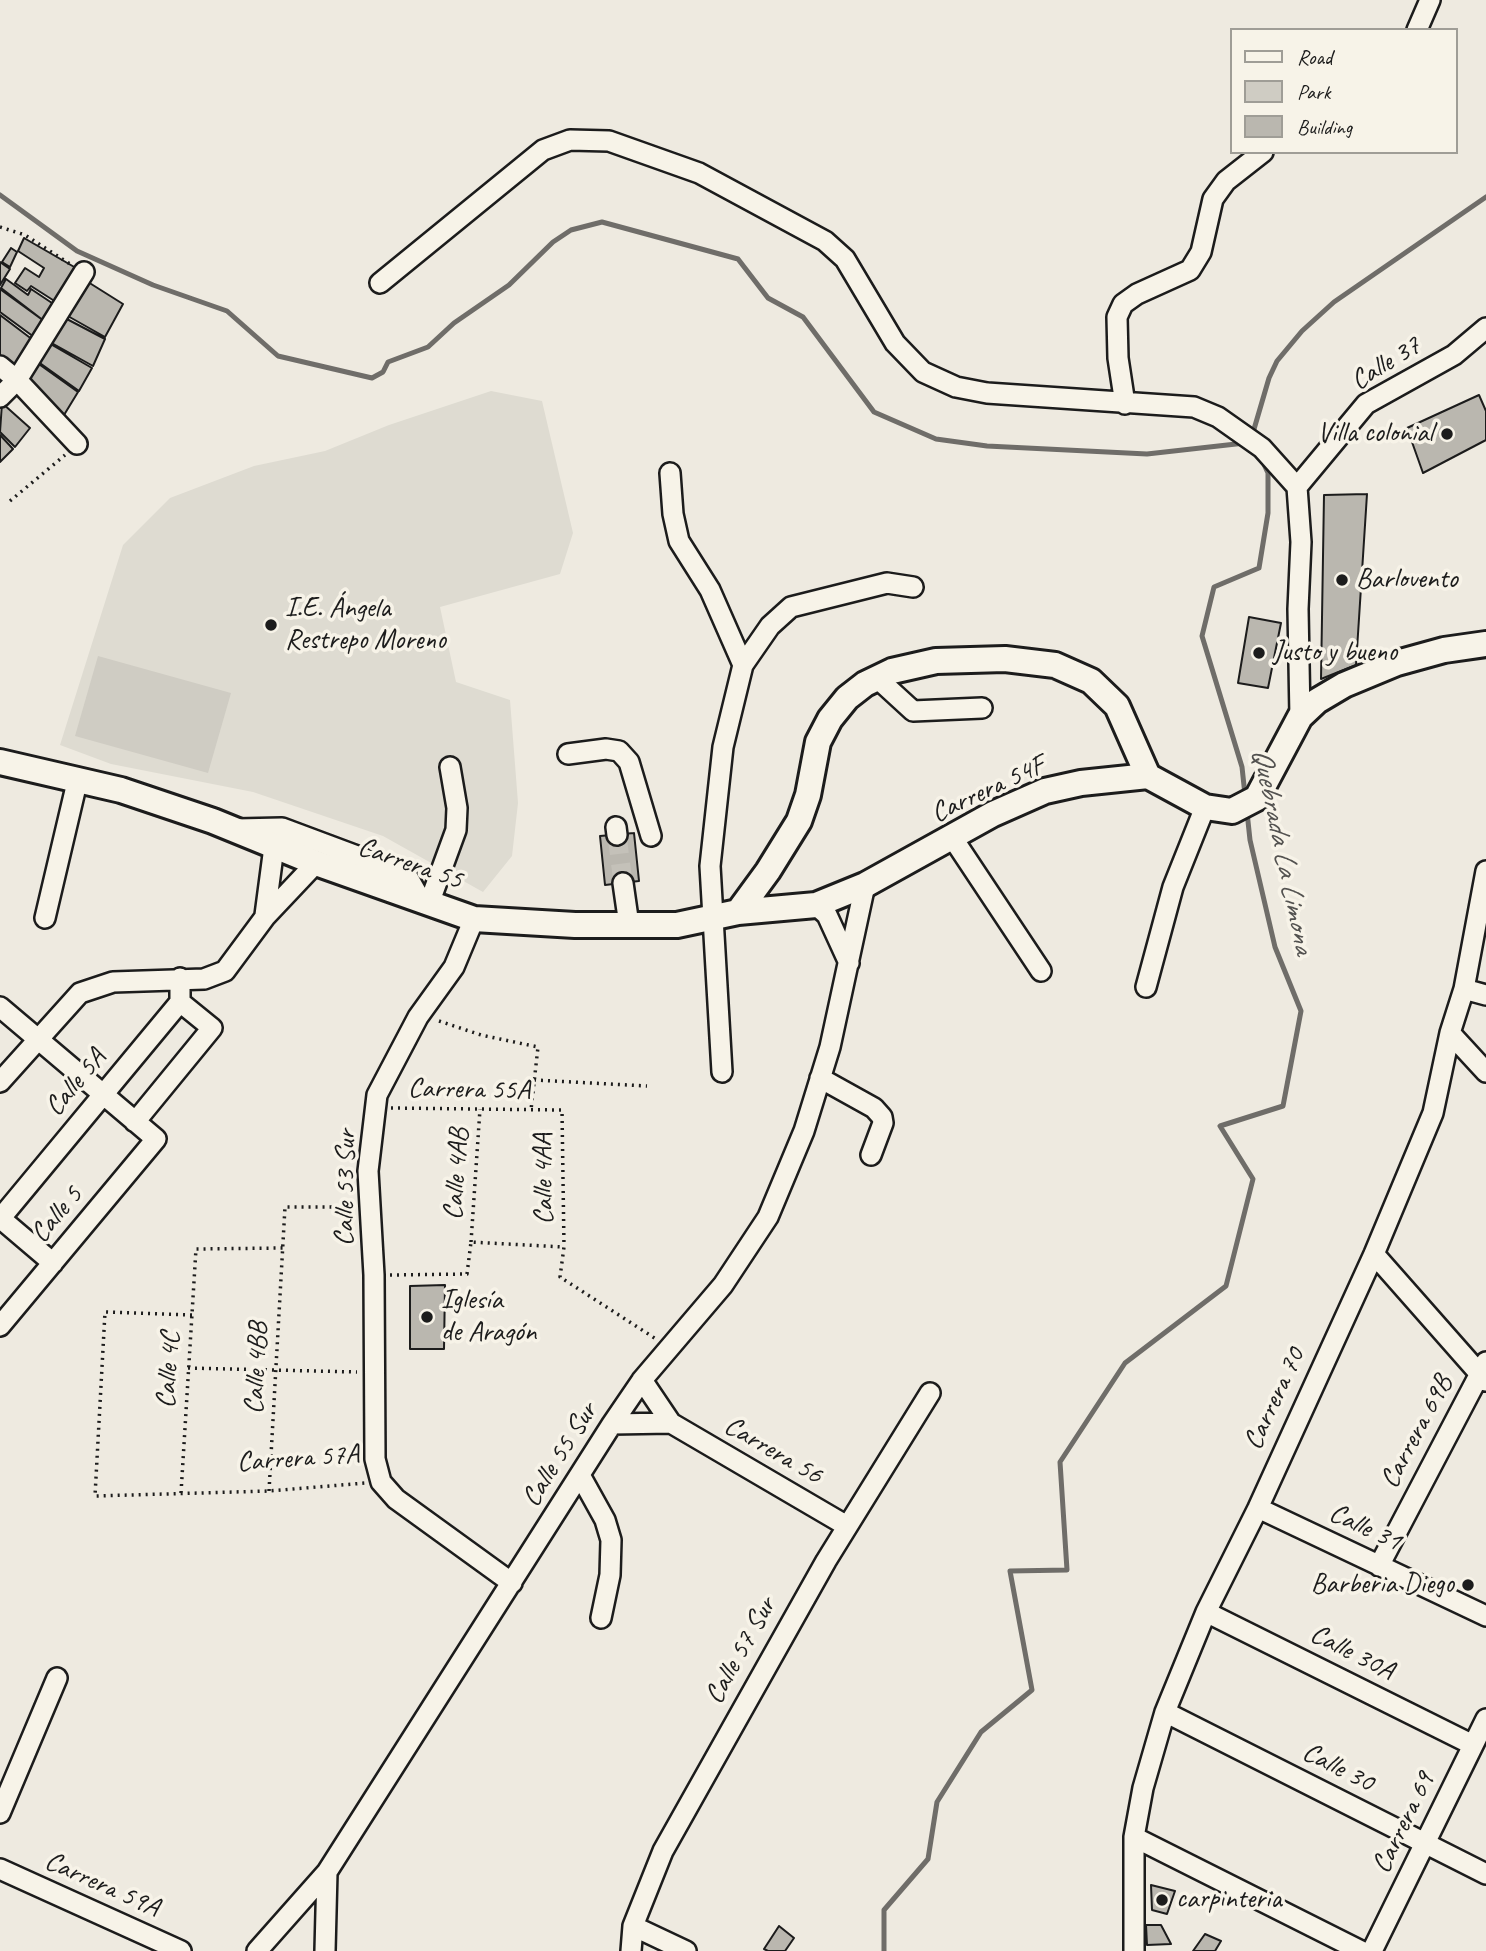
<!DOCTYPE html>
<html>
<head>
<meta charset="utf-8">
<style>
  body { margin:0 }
  #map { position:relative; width:1486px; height:1951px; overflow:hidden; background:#eeeae0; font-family:Caveat,sans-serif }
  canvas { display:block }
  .legend { position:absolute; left:1230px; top:28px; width:228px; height:126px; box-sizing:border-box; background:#f7f3e8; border:2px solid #9f9d96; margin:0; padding:9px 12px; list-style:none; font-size:21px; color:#1c1c1c }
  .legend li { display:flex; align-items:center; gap:14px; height:35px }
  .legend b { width:35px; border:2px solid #9f9d96 }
</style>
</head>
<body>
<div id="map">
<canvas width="1486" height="1951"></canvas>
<ul class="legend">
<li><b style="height:9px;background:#f7f3e8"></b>Road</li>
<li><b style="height:19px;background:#cfccc3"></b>Park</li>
<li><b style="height:19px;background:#bab7af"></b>Building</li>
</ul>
</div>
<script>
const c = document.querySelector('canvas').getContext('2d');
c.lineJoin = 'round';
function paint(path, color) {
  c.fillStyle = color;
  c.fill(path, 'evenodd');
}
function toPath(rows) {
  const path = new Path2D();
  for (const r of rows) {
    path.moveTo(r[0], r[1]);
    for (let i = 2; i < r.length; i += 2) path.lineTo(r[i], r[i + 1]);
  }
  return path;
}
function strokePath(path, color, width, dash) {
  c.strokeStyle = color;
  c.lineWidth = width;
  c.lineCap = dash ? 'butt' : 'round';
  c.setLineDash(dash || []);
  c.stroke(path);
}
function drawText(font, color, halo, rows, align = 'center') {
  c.font = font + ' Caveat,sans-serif';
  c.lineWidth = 7;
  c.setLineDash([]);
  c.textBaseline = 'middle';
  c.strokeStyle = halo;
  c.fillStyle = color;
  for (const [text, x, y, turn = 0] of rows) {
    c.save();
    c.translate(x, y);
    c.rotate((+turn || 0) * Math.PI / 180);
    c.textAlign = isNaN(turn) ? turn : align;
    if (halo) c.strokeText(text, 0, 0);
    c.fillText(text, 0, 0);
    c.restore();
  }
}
paint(toPath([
  [491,391,542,401,573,533,560,574,440,607,456,682,510,700,518,803,512,856,483,892,383,836,253,792,111,764,60,745,123,545,170,498,254,466,325,451,389,425]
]), '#dedbd1');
paint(toPath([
  [98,656,231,693,208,773,75,736]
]), '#cfccc3');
strokePath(toPath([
  [0,195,77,251,153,285,227,311,278,356,372,378,383,372,388,362,428,347,454,323,509,285,553,242,571,230,602,222,738,259,768,298,803,317,874,412,936,439,987,446,1147,454,1245,443],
  [1252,436,1269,378,1277,361,1302,331,1334,302,1486,197],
  [1245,795,1242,767,1202,636,1214,587,1259,568,1268,513,1268,473,1262,460],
  [884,1951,884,1910,928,1859,937,1802,981,1732,1032,1690,1010,1571,1067,1570,1060,1462,1125,1363,1226,1286,1253,1179,1220,1126,1283,1106,1301,1011,1275,947,1250,840,1247,812]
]), '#6f6d69', 5);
const building = toPath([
  [24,238,76,268,56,302,31,286,27,291,15,283,25,268,39,277,44,268,18,251,24,238],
  [11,248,17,252,10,267,2,262,11,248],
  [0,262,10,269,0,285,0,262],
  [6,279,28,295,31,289,55,305,44,321,1,288,6,279],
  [88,282,123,304,105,337,66,315,88,282],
  [0,289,44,321,34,337,0,312,0,289],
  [0,315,33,340,14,370,0,359,0,315],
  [63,317,105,339,93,366,48,341,63,317],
  [47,342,92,368,79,391,37,361,47,342],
  [36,362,78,392,64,415,22,383,36,362],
  [1479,395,1486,411,1486,440,1423,473,1407,428,1479,395],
  [2,403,30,428,15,447,0,432,2,403],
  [0,435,13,449,0,462,0,435],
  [1367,494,1356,665,1321,679,1324,495,1367,494],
  [1249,617,1281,623,1268,688,1238,683,1249,617],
  [634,833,639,881,605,885,600,836,634,833],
  [445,1285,444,1349,410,1349,410,1286,445,1285],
  [1151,1885,1175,1891,1167,1914,1152,1910,1151,1885],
  [1146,1925,1161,1925,1171,1944,1147,1945,1146,1925],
  [779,1926,794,1938,785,1951,768,1951,764,1949,779,1926],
  [1205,1934,1221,1941,1215,1951,1193,1951,1205,1934]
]);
paint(building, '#bab7af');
strokePath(building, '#1c1c1c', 2);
strokePath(toPath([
  [617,835,623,883]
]), '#c4c1b9', 19, [19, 10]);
const minor = toPath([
  [1417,30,1430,0],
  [380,283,543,150,570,140,609,141,699,173,825,241,845,259,895,343,923,372,956,387,987,393,1194,407,1218,417,1262,448,1297,487,1301,542,1298,609,1300,717],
  [0,366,17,380,77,444],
  [0,397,17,380,84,272],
  [1125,404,1118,358,1117,317,1123,304,1137,294,1190,270,1201,252,1213,199,1226,181,1263,152],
  [670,473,673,514,679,541,710,590,743,665],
  [1297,487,1366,404,1454,355,1486,328],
  [877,678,913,711,982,708],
  [568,754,606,749,619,751,629,762,651,836],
  [616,827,617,835],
  [237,829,282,828,397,871,406,874,419,897],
  [952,837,1041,971],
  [623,883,629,925],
  [430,901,456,830,457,808,450,767],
  [816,905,827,915,849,963],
  [265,915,274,847],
  [45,918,78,778],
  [474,919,454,967,418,1017,377,1095,368,1171,374,1275,375,1459,381,1482,396,1499,512,1583],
  [1146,987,1173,887,1205,807],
  [1464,989,1486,995],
  [0,1007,156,1139,0,1326],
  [1450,1033,1486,1072],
  [722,1072,710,866,723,747,743,665,770,626,791,607,887,583,913,587],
  [820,1078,874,1108,882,1117,883,1123,871,1155],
  [0,1082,80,993,113,982,204,979,225,971,265,917,316,863],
  [135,1122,212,1028,180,1002],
  [0,1218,53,1263],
  [0,1219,180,1002,180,978],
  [1374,1254,1486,1381],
  [642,1380,671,1423,847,1526],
  [612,1424,671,1423],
  [580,1475,605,1520,611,1540,610,1575,601,1618],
  [1258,1508,1486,1616],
  [1379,1566,1486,1362],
  [1206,1612,1473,1745],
  [1165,1712,1486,1874],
  [0,1813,57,1678],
  [1134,1837,1361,1951],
  [0,1869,181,1951],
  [633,1926,686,1951],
  [257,1951,327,1872,612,1424,642,1380,723,1285,768,1217,804,1131,830,1047,865,885],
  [325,1951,327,1872],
  [631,1951,633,1926,663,1851,826,1561,930,1393],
  [1134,1951,1134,1837,1143,1788,1165,1712,1206,1612,1258,1508,1374,1254,1433,1113,1450,1033,1464,989,1486,871],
  [1372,1951,1486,1719]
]);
const major = toPath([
  [0,762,121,790,213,821,316,863,474,919,575,925,677,925,738,912,816,905,865,885,993,814,1045,791,1081,783,1148,776,1205,807,1232,811,1257,798,1300,717,1317,701,1344,685,1397,663,1444,650,1486,644],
  [738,912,768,871,799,821,808,795,818,742,830,719,847,698,865,684,892,671,936,661,1005,659,1055,665,1091,681,1117,706,1148,776]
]);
strokePath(minor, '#1c1c1c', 24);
strokePath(major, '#1c1c1c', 30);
strokePath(toPath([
  [0,227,25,235,70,264],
  [10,501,65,455],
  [439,1021,481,1035,538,1047,531,1110],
  [534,1080,647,1086],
  [391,1108,562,1110,564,1247],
  [471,1242,480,1109],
  [390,1275,467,1274,471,1242,564,1247,560,1277,656,1339],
  [192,1315,105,1312,95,1496,269,1491,365,1483],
  [188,1368,357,1372],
  [269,1491,285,1207,352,1207],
  [181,1493,196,1249,283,1248]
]), '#1c1c1c', 3.5, [2, 5]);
strokePath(minor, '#f7f3e8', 19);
strokePath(major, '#f7f3e8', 24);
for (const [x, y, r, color] of [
  [1447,434,7,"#1c1c1c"],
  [1342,580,7,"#1c1c1c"],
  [271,625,7,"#1c1c1c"],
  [1259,653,7,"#1c1c1c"],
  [427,1317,7,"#1c1c1c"],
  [1468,1585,7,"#1c1c1c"],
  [1162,1900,7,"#1c1c1c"]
]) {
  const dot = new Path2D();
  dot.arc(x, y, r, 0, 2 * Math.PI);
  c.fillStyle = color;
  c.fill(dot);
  strokePath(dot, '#f7f3e8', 2.5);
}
drawText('28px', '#1c1c1c', '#f7f3e8', [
  ["Calle 37",1386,364,-32],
  ["Carrera 54F",988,790,-25],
  ["Carrera 55",410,864,19],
  ["Calle 5A",76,1083,-50],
  ["Carrera 55A",469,1090,1],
  ["Calle 4AB",457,1174,-86],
  ["Calle 4AA",544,1179,-91],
  ["Calle 53 Sur",346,1188,-89],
  ["Calle 5",57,1215,-50],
  ["Calle 4BB",257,1368,-87],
  ["Calle 4C",169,1370,-86],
  ["Carrera 70",1275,1399,-65],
  ["Carrera 69B",1417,1432,-62],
  ["Carrera 56",773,1451,30],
  ["Calle 55 Sur",560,1455,-58],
  ["Carrera 57A",298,1459,-4],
  ["Calle 31",1365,1528,25],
  ["Calle 57 Sur",741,1651,-61],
  ["Calle 30A",1352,1653,27],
  ["Calle 30",1338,1768,27],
  ["Carrera 69",1404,1823,-64],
  ["Carrera 59A",102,1885,24]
]);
drawText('28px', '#1c1c1c', '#f7f3e8', [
  ["Villa colonial",1433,434,"right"],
  ["Barlovento",1356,580],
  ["I.E. Ángela",285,609],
  ["Restrepo Moreno",285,641],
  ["Justo y bueno",1273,653],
  ["Iglesía",441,1301],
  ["de Aragón",441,1333],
  ["Barberia Diego",1454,1585,"right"],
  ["carpinteria",1176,1900]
], 'left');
drawText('italic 30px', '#535250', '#f7f3e8', [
  ["Quebrada La Limona",1282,851,78]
]);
</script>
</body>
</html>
